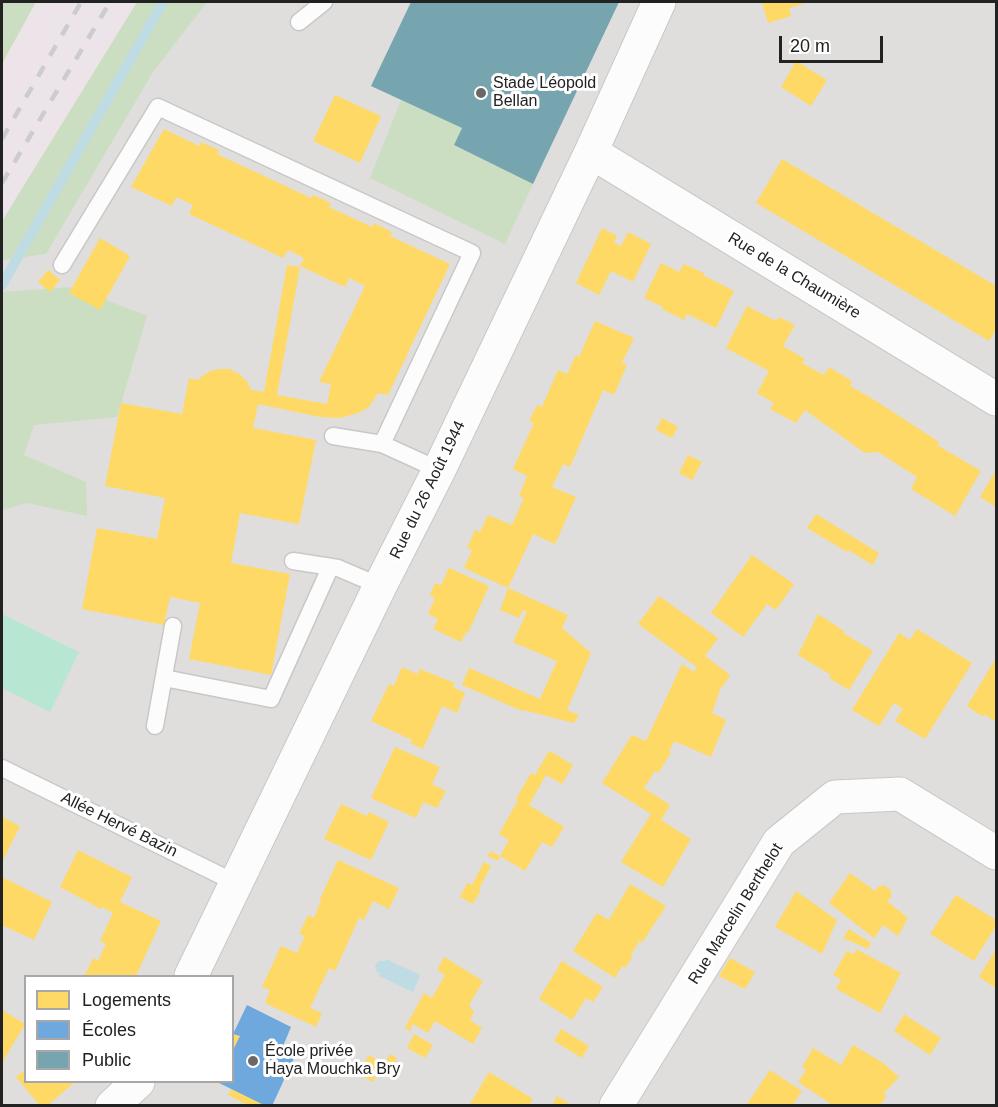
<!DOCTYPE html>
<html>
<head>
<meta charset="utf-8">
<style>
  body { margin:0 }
  #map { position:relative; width:998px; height:1107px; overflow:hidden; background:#f0eeeb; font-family:Arial,sans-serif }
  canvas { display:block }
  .frame { position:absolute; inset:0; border:3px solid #222; pointer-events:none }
  .legend { position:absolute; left:24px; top:975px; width:210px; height:108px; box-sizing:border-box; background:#fff; border:2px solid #a7a7a7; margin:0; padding:8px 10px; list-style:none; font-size:18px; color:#222 }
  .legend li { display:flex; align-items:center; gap:12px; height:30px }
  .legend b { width:30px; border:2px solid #a7a7a7 }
  .scale { position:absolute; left:779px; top:36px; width:104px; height:27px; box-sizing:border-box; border:3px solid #222; border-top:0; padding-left:8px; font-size:18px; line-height:21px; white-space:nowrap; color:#222; -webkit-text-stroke:4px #fff; paint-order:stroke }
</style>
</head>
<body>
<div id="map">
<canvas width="998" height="1107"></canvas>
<div class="frame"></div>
<ul class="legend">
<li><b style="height:16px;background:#ffd966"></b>Logements</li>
<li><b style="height:16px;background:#6fa8dc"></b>Écoles</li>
<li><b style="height:16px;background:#76a5af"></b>Public</li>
</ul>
<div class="scale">20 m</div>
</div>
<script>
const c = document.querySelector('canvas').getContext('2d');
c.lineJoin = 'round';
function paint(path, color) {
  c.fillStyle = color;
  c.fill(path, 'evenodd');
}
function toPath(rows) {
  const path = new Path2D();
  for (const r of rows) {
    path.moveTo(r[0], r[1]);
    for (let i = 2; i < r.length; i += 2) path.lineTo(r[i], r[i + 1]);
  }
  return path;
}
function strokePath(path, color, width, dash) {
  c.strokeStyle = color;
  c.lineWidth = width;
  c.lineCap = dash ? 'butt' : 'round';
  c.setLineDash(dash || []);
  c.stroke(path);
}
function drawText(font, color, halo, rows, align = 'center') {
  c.font = font + ' Arial,sans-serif';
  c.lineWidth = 6;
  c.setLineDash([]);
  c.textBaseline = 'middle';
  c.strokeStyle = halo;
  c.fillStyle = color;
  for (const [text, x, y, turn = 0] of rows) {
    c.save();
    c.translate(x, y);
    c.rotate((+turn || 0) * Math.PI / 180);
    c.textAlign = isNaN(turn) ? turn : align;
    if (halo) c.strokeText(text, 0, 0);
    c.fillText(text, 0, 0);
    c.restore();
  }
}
paint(toPath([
  [137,2,996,2,996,1105,2,1105,2,221],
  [26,976,232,976,232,1082,26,1082]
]), '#dfdedc');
paint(toPath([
  [36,2,137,2,2,221,2,64]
]), '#ede4e9');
paint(toPath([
  [2,2,36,2,2,64],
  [137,2,210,2,207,2,153,72,46,254,2,260,2,221],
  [401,100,462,128,454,145,533,184,505,244,370,178],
  [73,287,147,316,117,417,34,425,24,455,86,482,87,516,27,503,2,510,2,292]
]), '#cbdec1');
paint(toPath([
  [2,614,79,652,50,712,2,688]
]), '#b7e6d2');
paint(toPath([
  [386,959,420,975,413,992,379,976,380,973,377,972,375,966,379,961,385,961]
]), '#bfdbe3');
paint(toPath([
  [762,2,810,2,789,8,791,16,768,23],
  [796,61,827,80,811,106,781,87],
  [335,95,381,116,360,163,313,141],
  [164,129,199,146,201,142,219,150,217,154,311,198,313,195,331,203,329,207,372,227,374,223,392,232,390,236,450,264,388,395,378,393,369,407,358,413,340,418,320,417,258,404,253,428,316,440,299,524,240,513,231,563,290,574,271,675,189,659,200,603,170,597,164,625,82,609,97,528,157,539,165,498,105,486,121,403,182,414,189,378,199,380,201,377,210,371,220,369,230,369,239,374,247,381,251,390,264,392,287,265,300,267,277,395,327,404,331,384,319,382,365,286,349,278,345,287,300,266,304,258,288,250,283,258,189,214,193,205,176,197,172,206,131,187],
  [782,159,996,286,996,329,989,341,756,203],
  [602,228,617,236,614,242,621,246,628,232,651,244,633,282,611,271,599,295,576,283],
  [100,238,130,256,100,310,69,293],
  [661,263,679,272,684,264,704,273,703,275,734,291,716,328,687,314,684,320,662,309,663,307,644,298],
  [48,270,60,280,50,292,38,282],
  [747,306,776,321,779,317,795,325,783,346,805,359,802,363,824,375,829,367,852,381,850,386,876,401,939,442,937,445,981,471,955,516,911,489,917,477,878,452,865,453,805,410,796,423,770,409,774,403,757,393,769,371,726,348],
  [595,321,634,338,622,363,627,365,614,395,603,390,570,467,563,464,552,487,576,497,555,544,533,534,508,588,464,568,472,550,467,548,475,530,480,532,488,515,512,525,524,498,519,496,527,476,513,469,534,423,529,421,537,405,542,407,558,370,567,374,576,355,579,357],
  [662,418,678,427,672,438,656,430],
  [688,455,702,462,692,480,679,473],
  [996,470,996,507,980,497],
  [816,514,879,553,873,565,848,550,847,552,807,528],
  [752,555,794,584,776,610,767,604,743,637,711,613],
  [449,568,489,586,468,633,466,632,461,642,433,629,438,619,428,614,435,598,430,595,435,583,441,585],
  [508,588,568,615,562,628,591,653,567,710,579,715,574,723,523,710,522,711,462,685,469,668,540,699,557,661,513,642,527,612,523,610,519,618,500,610],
  [659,596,718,638,705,656,730,675,720,690,712,713,726,720,711,757,674,741,669,752,671,753,658,773,655,771,644,788,670,805,661,820,691,839,663,887,621,862,651,814,602,783,632,735,646,741,682,664,694,672,697,667,638,624],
  [818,614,844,631,843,633,873,651,849,690,829,678,831,675,798,655],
  [917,629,972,663,925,739,895,721,903,709,894,703,879,726,852,710,899,633,910,640],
  [996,658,996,722,984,714,983,717,967,706],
  [402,667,417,674,420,669,455,683,453,687,465,693,457,713,442,706,423,749,410,743,412,740,371,721,389,684,394,686],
  [395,747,440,767,432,784,446,791,437,808,423,802,416,818,371,798],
  [549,751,557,755,573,765,562,784,546,775,529,805,564,827,552,847,542,842,525,871,500,856,498,861,488,856,490,851,500,856,509,840,499,834,518,800,516,799,531,773,535,775],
  [341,804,367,816,369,812,389,822,371,860,324,839],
  [2,817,20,826,2,862],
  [78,850,132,877,120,902,161,921,136,976,83,976,85,973,86,973,93,958,98,961,106,944,100,941,113,913,102,907,101,909,60,887],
  [338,860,399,888,389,909,373,901,364,920,359,918,335,971,329,968,310,1008,322,1013,316,1027,265,1003,270,990,262,987,281,946,297,953,305,936,299,934,308,915,314,918,321,900,320,899],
  [484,862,491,866,479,889,481,890,473,904,460,897,467,883,472,885],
  [850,873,875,891,878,887,884,885,891,890,891,897,887,901,908,918,898,936,883,925,874,938,829,903],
  [2,877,52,902,34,940,2,925],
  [630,884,666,906,642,943,640,940,631,955,633,956,625,968,622,966,615,978,573,951,597,913,609,920],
  [796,891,837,920,822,954,775,927],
  [956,895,996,920,996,926,974,961,930,934],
  [849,929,871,943,868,949,843,938],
  [856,949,901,973,880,1013,836,989,841,979,833,975,847,951,854,954],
  [996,949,996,987,994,987,979,977],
  [444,957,483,981,469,1005,474,1012,470,1020,482,1028,473,1044,435,1021,428,1033,413,1024,410,1031,405,1028,424,993,432,998,445,975,437,970],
  [730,958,755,972,745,989,719,976],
  [562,961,603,987,593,1002,586,998,572,1020,539,999],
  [2,1010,25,1024,2,1063],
  [905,1013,905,1015,941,1038,930,1055,894,1031],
  [561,1029,589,1046,582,1058,554,1041],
  [233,1034,240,1036,232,1052,232,1036],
  [414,1034,433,1045,425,1058,407,1048],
  [853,1045,883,1063,899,1077,883,1094,887,1096,879,1106,834,1106,798,1082,806,1070,802,1067,813,1048,841,1065],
  [390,1054,397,1058,394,1065,386,1061],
  [369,1055,383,1063,373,1082,358,1074],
  [26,1069,26,1082,75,1082,47,1106,40,1106,16,1077],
  [770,1070,802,1091,792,1106,747,1106,747,1104],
  [489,1072,533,1099,529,1106,469,1106],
  [232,1089,266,1106,249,1106,228,1095],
  [557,1096,573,1106,552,1106]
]), '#ffd966');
paint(toPath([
  [247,1005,291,1027,281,1051,294,1058,272,1106,266,1106,217,1082,232,1082,232,1052,240,1036,233,1034]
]), '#6fa8dc');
paint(toPath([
  [411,2,619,2,533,184,454,145,462,128,371,86]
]), '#76a5af');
strokePath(toPath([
  [2,285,163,2]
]), '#bfdbe3', 10);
const service = toPath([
  [299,22,324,2],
  [62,265,158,107,472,253,382,444],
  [333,436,382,444,439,470],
  [293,561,338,568,380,586],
  [164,678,271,699,330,568],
  [155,726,173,626],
  [2,768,236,883]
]);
const minor = toPath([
  [591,152,996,399],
  [191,976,380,586,439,470,591,152,659,2],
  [112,1106,138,1082],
  [616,1106,779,842,835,797,900,794,996,853]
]);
strokePath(service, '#c9c8c7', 19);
strokePath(minor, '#c9c8c7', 35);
strokePath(service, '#fdfcfc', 16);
strokePath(minor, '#fdfcfc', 33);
strokePath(toPath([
  [2,139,81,2],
  [2,183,110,2]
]), '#ccc', 4.5, [12, 12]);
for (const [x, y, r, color] of [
  [481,93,6,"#6a6968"],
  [253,1061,6,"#6a6968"]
]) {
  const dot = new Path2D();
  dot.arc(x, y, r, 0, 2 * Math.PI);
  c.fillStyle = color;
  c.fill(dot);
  strokePath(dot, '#fff', 2);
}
drawText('16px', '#222', '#fff', [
  ["Stade Léopold",493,84],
  ["Bellan",493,102],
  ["École privée",265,1052],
  ["Haya Mouchka Bry",265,1070]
], 'left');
drawText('16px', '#222', '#fff', [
  ["Rue de la Chaumière",794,276,31],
  ["Rue du 26 Août 1944",428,490,-64],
  ["Allée Hervé Bazin",119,825,26],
  ["Rue Marcelin Berthelot",736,914,-58]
]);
</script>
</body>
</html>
